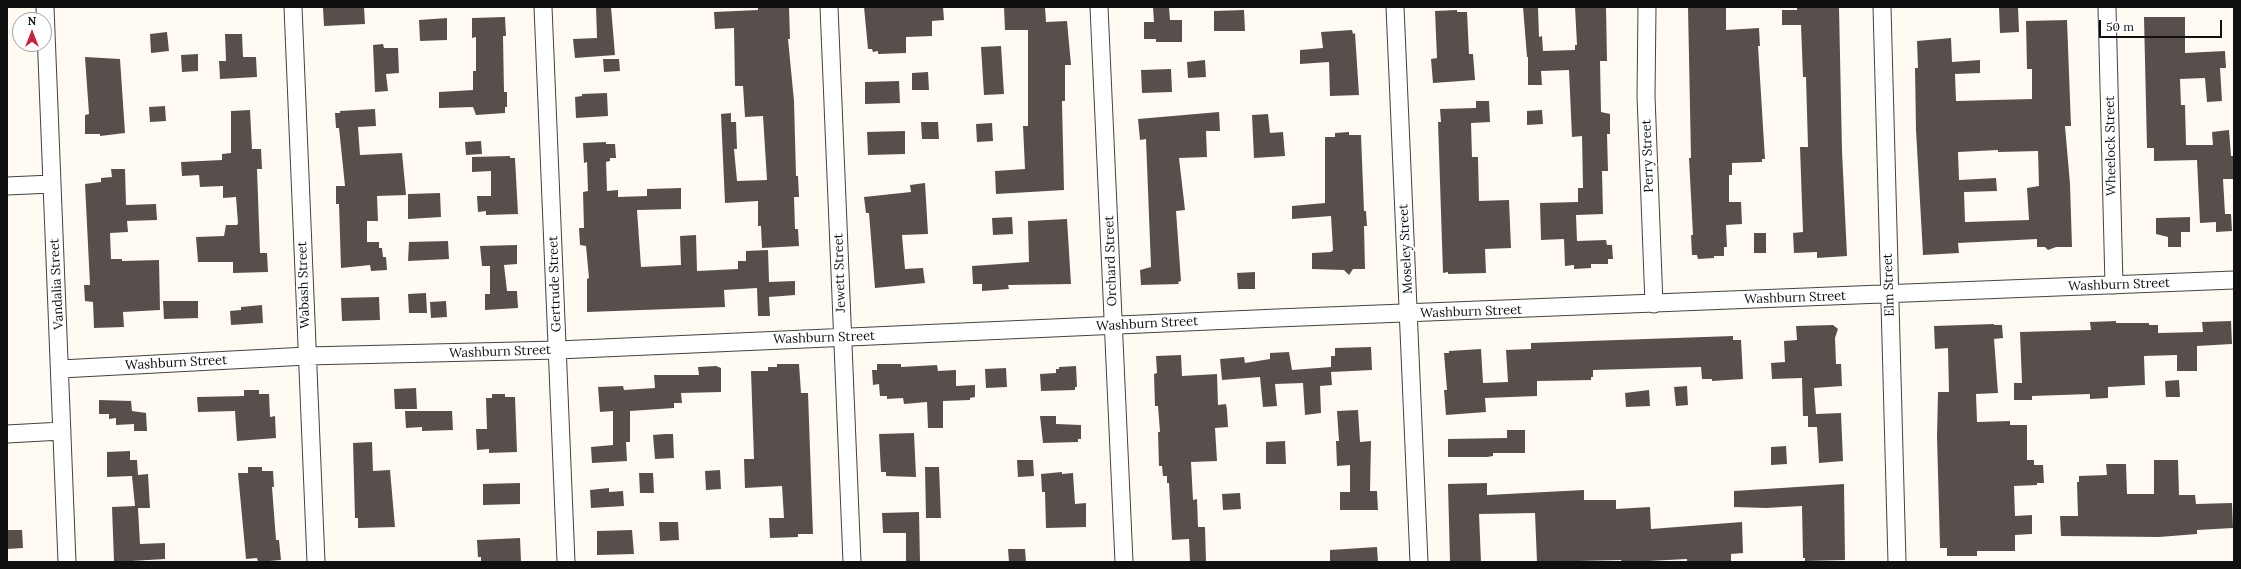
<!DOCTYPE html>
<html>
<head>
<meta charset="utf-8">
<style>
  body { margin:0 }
  #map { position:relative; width:2241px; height:569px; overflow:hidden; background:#fffbf2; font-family:Lora,serif }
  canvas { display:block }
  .frame { position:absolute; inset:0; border:8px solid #101010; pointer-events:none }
  .north { position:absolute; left:12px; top:12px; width:40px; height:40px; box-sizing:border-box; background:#fff; border:1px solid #9f9f9f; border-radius:50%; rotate:0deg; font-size:11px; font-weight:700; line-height:16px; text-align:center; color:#101010 }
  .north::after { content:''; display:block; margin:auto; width:14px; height:18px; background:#bf2843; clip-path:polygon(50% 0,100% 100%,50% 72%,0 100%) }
  .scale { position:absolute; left:2099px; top:20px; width:123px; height:18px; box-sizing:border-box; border:2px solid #101010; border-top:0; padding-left:5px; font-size:12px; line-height:14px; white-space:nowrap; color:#101010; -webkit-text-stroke:3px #fff; paint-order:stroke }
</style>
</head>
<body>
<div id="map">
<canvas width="2241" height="569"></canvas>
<div class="frame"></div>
<div class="north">N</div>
<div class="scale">50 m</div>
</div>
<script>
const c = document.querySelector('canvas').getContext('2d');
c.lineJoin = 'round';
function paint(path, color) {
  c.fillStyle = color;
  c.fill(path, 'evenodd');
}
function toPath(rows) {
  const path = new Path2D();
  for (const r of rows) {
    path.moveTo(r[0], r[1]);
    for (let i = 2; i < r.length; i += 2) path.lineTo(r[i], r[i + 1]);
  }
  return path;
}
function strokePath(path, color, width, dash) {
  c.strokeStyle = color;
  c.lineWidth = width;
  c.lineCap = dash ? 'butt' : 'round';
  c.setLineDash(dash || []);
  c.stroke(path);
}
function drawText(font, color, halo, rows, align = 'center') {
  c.font = font + ' Lora,serif';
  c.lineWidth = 4;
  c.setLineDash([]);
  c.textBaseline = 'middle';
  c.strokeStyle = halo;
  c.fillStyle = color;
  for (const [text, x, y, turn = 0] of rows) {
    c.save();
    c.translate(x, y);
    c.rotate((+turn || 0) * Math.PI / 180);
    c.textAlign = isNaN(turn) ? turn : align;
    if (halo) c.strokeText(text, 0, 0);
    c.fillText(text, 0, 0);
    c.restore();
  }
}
paint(toPath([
  [364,7,365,24,324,26,323,8],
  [596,7,611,7,615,55,575,58,573,39,597,38],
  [758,7,789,7,790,39,788,39,794,101,796,176,798,176,799,197,794,197,795,229,798,229,799,246,762,248,761,226,758,226,758,201,725,203,721,114,731,113,731,122,736,122,737,149,734,149,737,181,767,180,763,116,745,117,743,86,735,86,734,28,715,29,714,12,758,10],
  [864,7,943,7,944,20,932,21,932,36,906,37,906,53,878,54,878,51,873,52,872,49,868,49],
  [1004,7,1045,7,1046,22,1067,21,1071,65,1065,65,1065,101,1062,101,1064,190,996,194,995,171,1025,169,1023,126,1028,126,1028,30,1005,30],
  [1153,7,1169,7,1170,20,1182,20,1182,42,1156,42,1156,39,1144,39,1144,22,1154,22],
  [1523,7,1538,7,1539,37,1542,36,1543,51,1575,50,1575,45,1577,45,1575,7,1606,7,1607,61,1600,61,1601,112,1610,114,1610,134,1607,134,1608,171,1602,171,1603,214,1576,215,1577,241,1606,240,1607,245,1612,245,1613,259,1608,259,1608,264,1591,264,1591,268,1574,269,1574,265,1565,266,1564,239,1541,240,1540,203,1578,202,1578,188,1583,188,1582,136,1572,137,1569,70,1541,71,1542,85,1528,85,1528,57,1527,57],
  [1688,7,1726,7,1726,30,1759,28,1760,46,1758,46,1765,159,1762,159,1762,162,1732,163,1732,175,1729,175,1729,202,1741,202,1742,224,1726,225,1727,247,1724,247,1724,256,1714,256,1714,258,1698,259,1697,255,1692,255,1691,235,1693,235,1689,158,1691,158],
  [1797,7,1839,7,1842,151,1847,256,1817,258,1817,252,1794,253,1793,233,1803,232,1800,147,1808,147,1806,77,1803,77,1801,25,1782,25,1782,10,1797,10],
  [1999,7,2018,7,2019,32,2000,33],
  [1244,10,1245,31,1214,31,1214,11],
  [1457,10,1457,12,1467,12,1469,54,1473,54,1475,80,1433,83,1431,59,1437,58,1435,11],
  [505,17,506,36,503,36,504,92,507,92,507,107,505,107,505,113,476,115,473,107,439,108,439,92,473,90,473,71,476,71,476,37,472,38,472,18],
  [2144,17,2185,17,2185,53,2225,51,2226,68,2220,68,2222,101,2207,102,2205,78,2180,79,2181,105,2185,105,2186,145,2213,145,2212,132,2229,130,2231,156,2234,156,2234,179,2223,179,2225,214,2231,214,2232,231,2216,232,2216,222,2200,223,2197,160,2154,161,2154,148,2147,148],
  [447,18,447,40,420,41,419,20],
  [2067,20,2071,126,2065,126,2070,184,2072,247,2056,247,2048,250,2045,247,2037,247,2037,239,1958,243,1959,253,1923,255,1916,130,1915,68,1918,68,1917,41,1951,38,1952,62,1980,60,1980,73,1955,74,1956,101,2032,99,2032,69,2027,69,2026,21],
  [1998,150,1998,152,2038,151,2039,186,2027,188,2029,220,1965,222,1964,192,1997,191,1996,178,1959,180,1958,152],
  [1352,30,1353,34,1355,33,1359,95,1330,96,1329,62,1300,64,1300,50,1323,48,1321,32],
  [167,32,169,51,151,53,150,34],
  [225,34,242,34,243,57,256,57,257,77,220,79,219,61,226,61],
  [383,44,384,48,398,48,399,73,386,74,388,91,375,92,373,45],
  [1001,46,1004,94,984,95,981,47],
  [198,54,198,71,182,72,181,55],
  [85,57,120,59,125,133,100,136,100,134,85,134,85,115,89,114],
  [603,59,619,59,620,71,604,72],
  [1205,60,1206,77,1188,78,1187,62],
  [1171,69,1172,92,1142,93,1141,70],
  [928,72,929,90,912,90,912,73],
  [899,81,900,103,865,104,865,82],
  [607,93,608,116,576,118,575,97,582,96,582,94],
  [1476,101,1489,101,1490,122,1471,123,1472,157,1478,157,1479,201,1509,200,1511,248,1485,249,1486,273,1448,274,1448,272,1443,273,1438,122,1441,122,1440,109,1476,108],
  [165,106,166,121,150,122,149,107],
  [375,109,376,126,358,127,360,155,402,153,406,195,377,196,378,221,367,221,367,242,379,242,379,248,382,248,383,257,386,257,387,270,371,271,370,265,341,268,339,204,336,204,336,186,345,186,339,128,336,128,335,113,340,113,340,111],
  [250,110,252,149,261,149,262,169,257,169,260,253,267,253,268,272,233,273,233,262,198,262,196,237,224,236,226,225,237,225,238,223,236,197,223,198,223,186,200,187,199,175,182,176,181,162,222,160,222,154,231,153,231,111],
  [1542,110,1543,124,1527,125,1527,111],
  [1219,112,1220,131,1206,131,1207,157,1179,158,1185,210,1176,211,1181,281,1178,282,1179,284,1141,285,1140,270,1151,267,1146,139,1140,140,1138,119],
  [1268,114,1270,133,1283,132,1285,156,1254,158,1252,115],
  [921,122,938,122,939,139,922,139],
  [992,123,993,141,977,142,976,124],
  [905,131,905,154,868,155,867,132],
  [1349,132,1349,135,1361,135,1364,211,1366,211,1367,226,1364,226,1365,269,1353,269,1349,275,1344,270,1312,269,1312,253,1331,252,1333,250,1331,216,1292,219,1292,206,1325,203,1325,137,1335,137,1335,133],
  [481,141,482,154,466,155,465,142],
  [606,142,606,144,615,144,616,158,610,158,610,161,606,162,607,191,618,190,618,197,647,196,647,189,681,188,681,209,637,210,641,267,681,265,680,236,696,235,697,271,738,269,738,261,746,261,746,251,768,250,769,282,795,281,795,295,769,297,770,316,758,316,757,288,724,290,725,307,587,312,587,279,589,278,586,246,580,245,579,228,584,228,583,192,588,191,587,162,584,163,583,143],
  [510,156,510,158,515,158,518,214,486,215,486,211,478,212,477,196,491,196,491,171,472,172,472,157],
  [111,169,125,169,126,205,156,204,157,220,127,221,128,232,110,233,111,259,122,259,122,261,159,260,160,310,123,312,124,327,94,328,93,302,85,301,84,285,90,285,85,184,101,182,101,178,112,177],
  [925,183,928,234,902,235,905,269,923,268,925,283,875,288,869,213,866,213,864,197,911,192,910,185],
  [440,193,441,217,408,219,408,194],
  [1012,217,1013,234,993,235,992,218],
  [2190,217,2190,232,2181,232,2181,247,2168,247,2168,237,2156,234,2156,218],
  [1067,219,1071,284,1008,285,1009,289,982,291,982,284,973,284,972,266,1029,262,1028,221],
  [1754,233,1766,233,1766,253,1754,253],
  [448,241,449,259,408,261,409,242],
  [517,245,517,264,504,265,507,291,517,291,518,308,485,310,485,294,490,294,490,266,482,266,480,246],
  [1255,272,1255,289,1238,289,1237,273],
  [426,293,427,313,409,313,408,294],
  [379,297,380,320,342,321,341,298],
  [163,301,198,301,198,318,164,319],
  [446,301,447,317,431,318,430,302],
  [262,305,263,323,231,325,230,311,241,310,241,307],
  [2116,321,2116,323,2149,323,2149,325,2158,325,2158,333,2203,332,2202,322,2231,321,2232,344,2197,346,2197,371,2177,371,2177,355,2144,356,2145,385,2108,387,2108,398,2090,399,2090,394,2032,396,2032,400,2014,400,2014,383,2022,383,2020,332,2091,330,2090,322],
  [1994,324,1994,325,2002,325,2003,338,1994,339,1998,393,1976,394,1977,422,2010,421,2010,425,2027,425,2027,460,2034,460,2034,465,2043,465,2044,483,2037,483,2037,485,2014,486,2015,516,2032,515,2032,534,2015,535,2015,551,1977,551,1977,556,1947,556,1947,548,1940,548,1937,436,1938,392,1949,392,1948,348,1935,349,1934,326],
  [1833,325,1838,329,1835,338,1836,364,1841,364,1842,386,1814,388,1816,414,1841,413,1843,461,1819,463,1817,427,1808,427,1808,416,1803,416,1802,378,1772,379,1771,363,1785,362,1784,341,1797,340,1796,326],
  [1733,336,1733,340,1741,340,1743,379,1712,381,1712,379,1702,379,1701,367,1593,370,1593,377,1591,377,1591,380,1537,381,1537,396,1485,398,1486,412,1446,415,1444,390,1447,390,1444,353,1449,353,1449,351,1481,349,1483,383,1508,382,1506,350,1531,349,1531,343],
  [1371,347,1372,370,1331,372,1332,385,1320,386,1321,413,1305,415,1303,383,1275,384,1277,406,1263,407,1260,377,1222,380,1220,359,1244,357,1245,363,1270,359,1270,353,1289,352,1292,370,1331,367,1331,370,1331,356,1335,356,1335,348],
  [1181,355,1182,376,1217,374,1218,405,1226,404,1227,410,1228,427,1215,428,1217,461,1191,462,1193,500,1197,499,1198,527,1205,527,1206,562,1190,562,1189,539,1172,540,1169,483,1167,483,1167,476,1163,476,1162,466,1159,466,1158,432,1160,432,1158,406,1155,406,1154,374,1157,373,1156,356],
  [777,364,799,364,801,393,808,393,813,534,798,534,798,537,770,538,769,518,784,518,782,486,745,488,744,459,754,459,751,371,768,371,768,367,777,367],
  [877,364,901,364,901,367,937,365,938,371,956,370,956,386,975,385,975,397,970,398,970,400,943,401,943,428,928,428,927,402,904,404,903,398,887,399,887,396,880,396,879,384,873,385,872,370,877,370],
  [716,366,721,368,721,392,681,393,682,403,674,403,674,408,630,411,630,442,626,442,627,461,592,463,591,447,613,445,613,411,600,412,598,387,623,386,624,390,655,388,654,375,699,375,698,367],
  [1076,366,1077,387,1075,387,1075,390,1041,391,1040,374,1056,373,1056,369,1059,369,1059,367],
  [1006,368,1007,387,986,388,985,369],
  [2179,380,2180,397,2166,397,2165,381],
  [1687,386,1688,405,1676,406,1674,387],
  [416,388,417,409,395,409,394,389],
  [244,390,259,390,259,394,269,394,270,417,275,416,276,438,237,441,235,411,198,412,197,397,244,396],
  [1649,390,1650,406,1626,407,1625,393],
  [492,394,505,394,505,397,515,397,517,452,489,453,489,449,477,450,476,429,487,429,486,398,492,398],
  [99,400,131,401,132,411,146,413,147,431,134,431,134,424,116,425,116,418,109,419,109,414,99,414],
  [1358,410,1360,442,1371,441,1370,491,1377,491,1378,510,1340,510,1340,492,1350,492,1350,465,1337,466,1336,441,1339,441,1337,411],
  [405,411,452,411,453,430,422,431,422,427,406,428],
  [1040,416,1056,416,1056,424,1081,425,1081,439,1078,439,1078,442,1043,443],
  [1507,430,1525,430,1525,453,1493,453,1493,456,1487,457,1448,457,1448,439,1507,438],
  [914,433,916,477,886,476,886,472,881,472,879,434],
  [665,434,673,434,674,458,655,459,653,435],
  [1285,441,1286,464,1266,464,1266,442],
  [372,442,373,471,390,470,395,527,358,528,358,518,355,518,353,443],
  [1786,446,1787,464,1771,465,1771,447],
  [130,451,130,460,137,460,138,475,148,474,150,508,138,508,140,544,165,543,165,559,114,562,112,507,135,506,132,476,107,477,107,452],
  [1017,460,1033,460,1034,476,1018,477],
  [2154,460,2178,460,2179,495,2195,495,2196,504,2232,503,2233,528,2197,530,2197,534,2159,537,2061,536,2060,516,2078,516,2077,482,2079,482,2079,476,2107,475,2106,464,2126,464,2127,494,2154,494],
  [248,467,262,467,262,471,273,471,274,487,272,487,276,540,279,540,281,560,258,562,257,558,246,559,238,473,248,473],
  [925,467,939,467,941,518,926,518],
  [720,470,721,489,706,490,705,471],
  [1062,472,1062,474,1073,473,1075,504,1086,503,1086,527,1046,528,1045,492,1042,492,1041,474],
  [639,473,653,473,654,493,640,493],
  [520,483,520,504,483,505,483,484],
  [1487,483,1487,495,1584,490,1584,500,1616,500,1616,509,1650,507,1651,529,1742,522,1743,553,1731,554,1731,561,1687,562,1687,559,1629,562,1622,562,1621,560,1537,562,1535,513,1479,514,1481,562,1450,562,1448,484],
  [1844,484,1845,560,1805,561,1805,558,1803,558,1802,506,1766,508,1734,507,1734,491],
  [609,488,609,492,623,491,624,506,591,508,590,490],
  [1240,493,1241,509,1223,510,1222,494],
  [919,512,920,562,906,562,906,533,883,533,882,513],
  [659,522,678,522,679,540,660,541],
  [7,530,22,530,23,548,7,549],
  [632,530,634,554,597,555,597,531],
  [520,538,521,561,481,562,481,557,478,557,477,540],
  [1377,547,1378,562,1330,562,1330,550],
  [1008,549,1025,549,1026,562,1009,562]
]), '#584f4c');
const minor = toPath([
  [45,7,67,562],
  [293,7,316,562],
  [543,7,566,562],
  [829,7,852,562],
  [1099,7,1124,562],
  [1395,7,1419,562],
  [1647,7,1646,96,1654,304],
  [1882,7,1897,562],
  [2107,7,2114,285],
  [7,186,52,184],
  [61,369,307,356,558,350,1277,318,2234,280],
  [7,434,62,431]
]);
strokePath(minor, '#434343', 19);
strokePath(minor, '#fff', 17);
drawText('13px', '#101010', '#fff', [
  ["Wheelock Street",2111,146,-91],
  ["Perry Street",1648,156,-92],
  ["Moseley Street",1406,249,-93],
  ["Orchard Street",1111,261,-92],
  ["Jewett Street",840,273,-92],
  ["Vandalia Street",57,284,-93],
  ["Gertrude Street",555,284,-92],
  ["Wabash Street",304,285,-92],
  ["Elm Street",1889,285,-92],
  ["Washburn Street",2119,285,-2],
  ["Washburn Street",1795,298,-2],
  ["Washburn Street",1471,312,-2],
  ["Washburn Street",1147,324,-3],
  ["Washburn Street",824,338,-2],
  ["Washburn Street",500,352,-2],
  ["Washburn Street",176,363,-3]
]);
</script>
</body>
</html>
